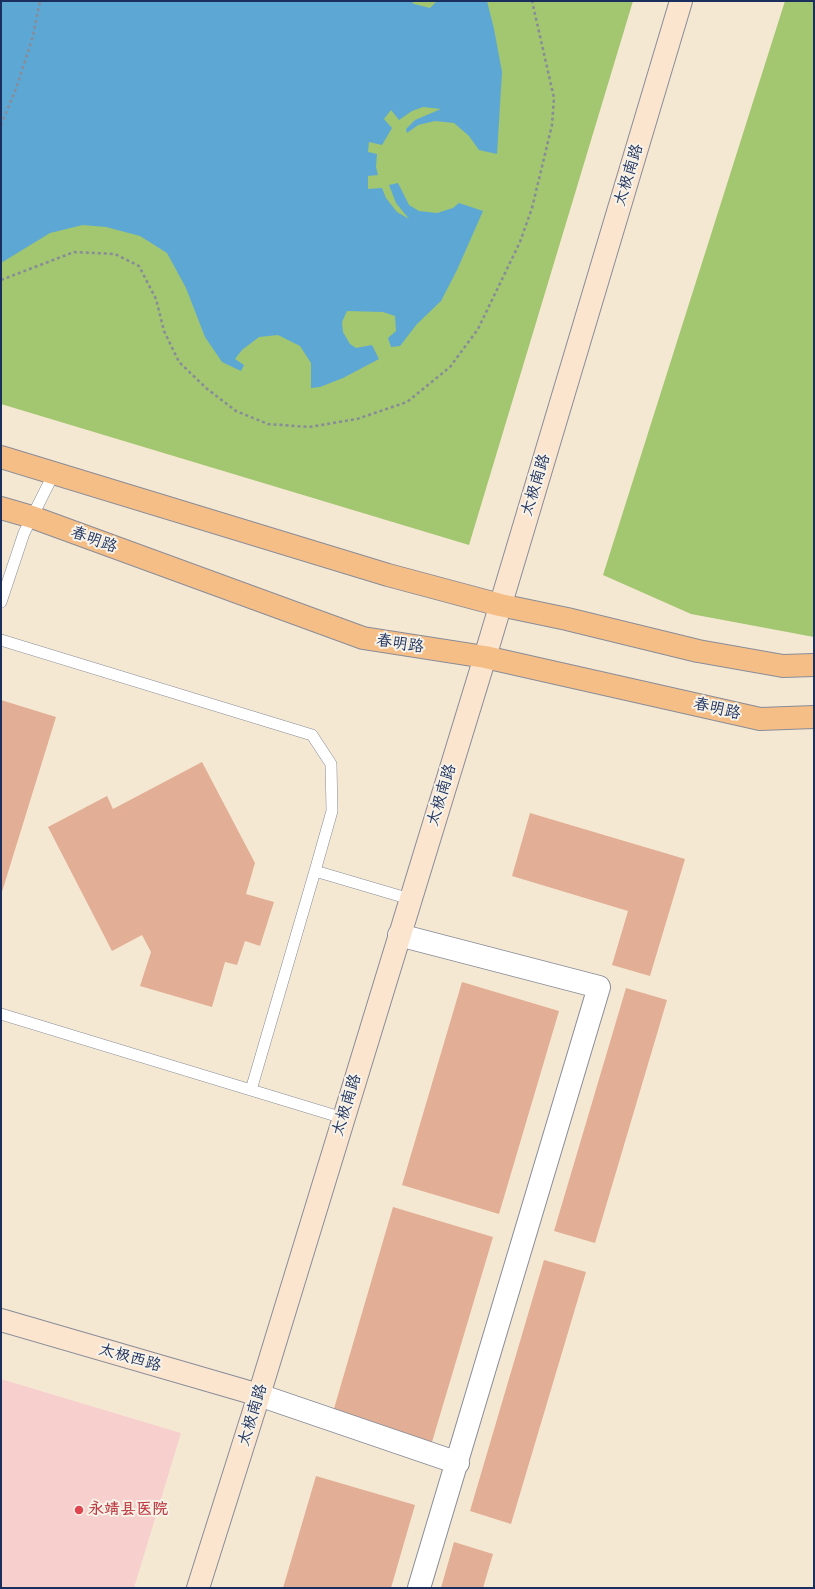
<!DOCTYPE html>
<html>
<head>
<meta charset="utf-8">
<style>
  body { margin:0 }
  #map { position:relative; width:815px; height:1589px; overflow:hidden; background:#f5e8d3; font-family:Caveat,sans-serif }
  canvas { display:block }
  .frame { position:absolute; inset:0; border:2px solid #1b2f5e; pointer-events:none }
</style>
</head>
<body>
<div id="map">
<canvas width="815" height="1589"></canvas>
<div class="frame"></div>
</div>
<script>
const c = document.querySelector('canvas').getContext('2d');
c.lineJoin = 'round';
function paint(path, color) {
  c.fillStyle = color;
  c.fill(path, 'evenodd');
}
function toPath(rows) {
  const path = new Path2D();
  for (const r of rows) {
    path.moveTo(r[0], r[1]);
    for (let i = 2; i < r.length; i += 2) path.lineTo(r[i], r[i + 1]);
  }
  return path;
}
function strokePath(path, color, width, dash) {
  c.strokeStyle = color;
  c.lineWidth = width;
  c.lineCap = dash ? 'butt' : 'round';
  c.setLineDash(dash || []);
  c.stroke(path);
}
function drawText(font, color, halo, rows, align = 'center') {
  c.font = font + ' Caveat,"LXGW WenKai TC",sans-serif';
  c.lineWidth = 4;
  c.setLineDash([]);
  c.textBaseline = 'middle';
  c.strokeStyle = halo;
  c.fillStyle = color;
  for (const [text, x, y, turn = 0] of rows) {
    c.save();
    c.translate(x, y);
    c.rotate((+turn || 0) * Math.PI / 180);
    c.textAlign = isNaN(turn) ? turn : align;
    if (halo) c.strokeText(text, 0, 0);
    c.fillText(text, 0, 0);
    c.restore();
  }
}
paint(toPath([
  [1,1379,181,1433,134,1588,1,1588]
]), '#f7d0ce');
paint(toPath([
  [1,1,633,1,469,545,1,404],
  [785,1,814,1,814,637,691,614,603,575]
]), '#a3c670');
paint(toPath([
  [1,1,411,1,414,4,430,8,437,1,487,1,494,29,502,72,497,154,479,150,469,136,454,123,435,121,418,125,407,133,406,129,415,120,441,109,423,107,412,111,399,120,391,110,384,119,392,128,382,145,369,142,368,152,377,154,376,167,378,175,368,176,368,189,382,188,386,198,397,212,409,219,396,203,389,185,398,183,409,205,419,211,437,213,453,208,459,203,483,211,457,270,441,301,417,324,400,346,391,347,388,338,396,331,395,316,383,312,347,311,342,322,343,332,350,344,356,348,372,345,379,359,343,378,320,387,311,388,311,363,300,346,278,335,259,337,242,350,235,359,244,365,241,371,222,362,205,337,186,288,167,253,140,236,106,227,83,225,50,233,1,263]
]), '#5da7d5');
paint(toPath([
  [1,700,56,717,1,895],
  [202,762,255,863,246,894,274,902,260,946,245,941,237,965,225,962,212,1007,140,986,151,952,142,935,112,951,48,827,107,796,113,809],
  [530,813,685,859,650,976,612,965,628,911,512,876],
  [462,982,559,1011,499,1214,402,1185],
  [626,988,667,1000,595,1243,554,1231],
  [393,1207,493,1237,432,1442,333,1412],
  [544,1260,586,1272,511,1524,470,1511],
  [316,1476,415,1505,391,1588,283,1588],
  [454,1542,493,1554,483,1588,441,1588]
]), '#e2ae95');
const lane = toPath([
  [1,602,24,533,54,473],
  [1,640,312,735,331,764,332,811,315,871,410,899],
  [1,1014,343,1118],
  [251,1090,315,871]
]);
const street = toPath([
  [399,935,599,987,419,1588],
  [259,1395,458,1463]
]);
const secondary = toPath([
  [1,1320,259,1395],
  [198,1588,259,1395,485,657,681,1]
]);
const primary = toPath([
  [1,457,388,575,500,605,567,619,698,651,783,666,814,665],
  [1,508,32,517,363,638,485,657,760,719,814,717]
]);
strokePath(lane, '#888c98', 12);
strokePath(street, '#888c98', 24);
strokePath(secondary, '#888c98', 24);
strokePath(primary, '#888c98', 24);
strokePath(toPath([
  [1,125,17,86,33,36,40,1],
  [1,280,74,252,115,254,139,266,156,299,164,331,179,362,206,388,236,411,268,424,309,427,357,419,407,402,450,367,478,329,520,242,532,208,552,125,554,98,532,1]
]), '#888c98', 2.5, [3, 3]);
strokePath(lane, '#fff', 11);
strokePath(street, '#fff', 22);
strokePath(secondary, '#fbe5cf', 22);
strokePath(primary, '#f6be87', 22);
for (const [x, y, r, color] of [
  [79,1510,5,"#e0444e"]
]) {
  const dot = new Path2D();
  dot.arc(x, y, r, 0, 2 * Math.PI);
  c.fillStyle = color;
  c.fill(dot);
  strokePath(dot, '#f7f3e8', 1.5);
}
drawText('16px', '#1b2f5e', '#f7f3e8', [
  ["太极南路",629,175,-73],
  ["太极南路",536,485,-73],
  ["春明路",94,540,20],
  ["春明路",400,644,9],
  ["春明路",717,709,13],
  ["太极南路",442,795,-73],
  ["太极南路",347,1105,-73],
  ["太极西路",130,1358,16],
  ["太极南路",253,1415,-73]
]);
drawText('bold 16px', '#be3a42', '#f7f3e8', [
  ["永靖县医院",88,1510]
], 'left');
</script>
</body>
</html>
